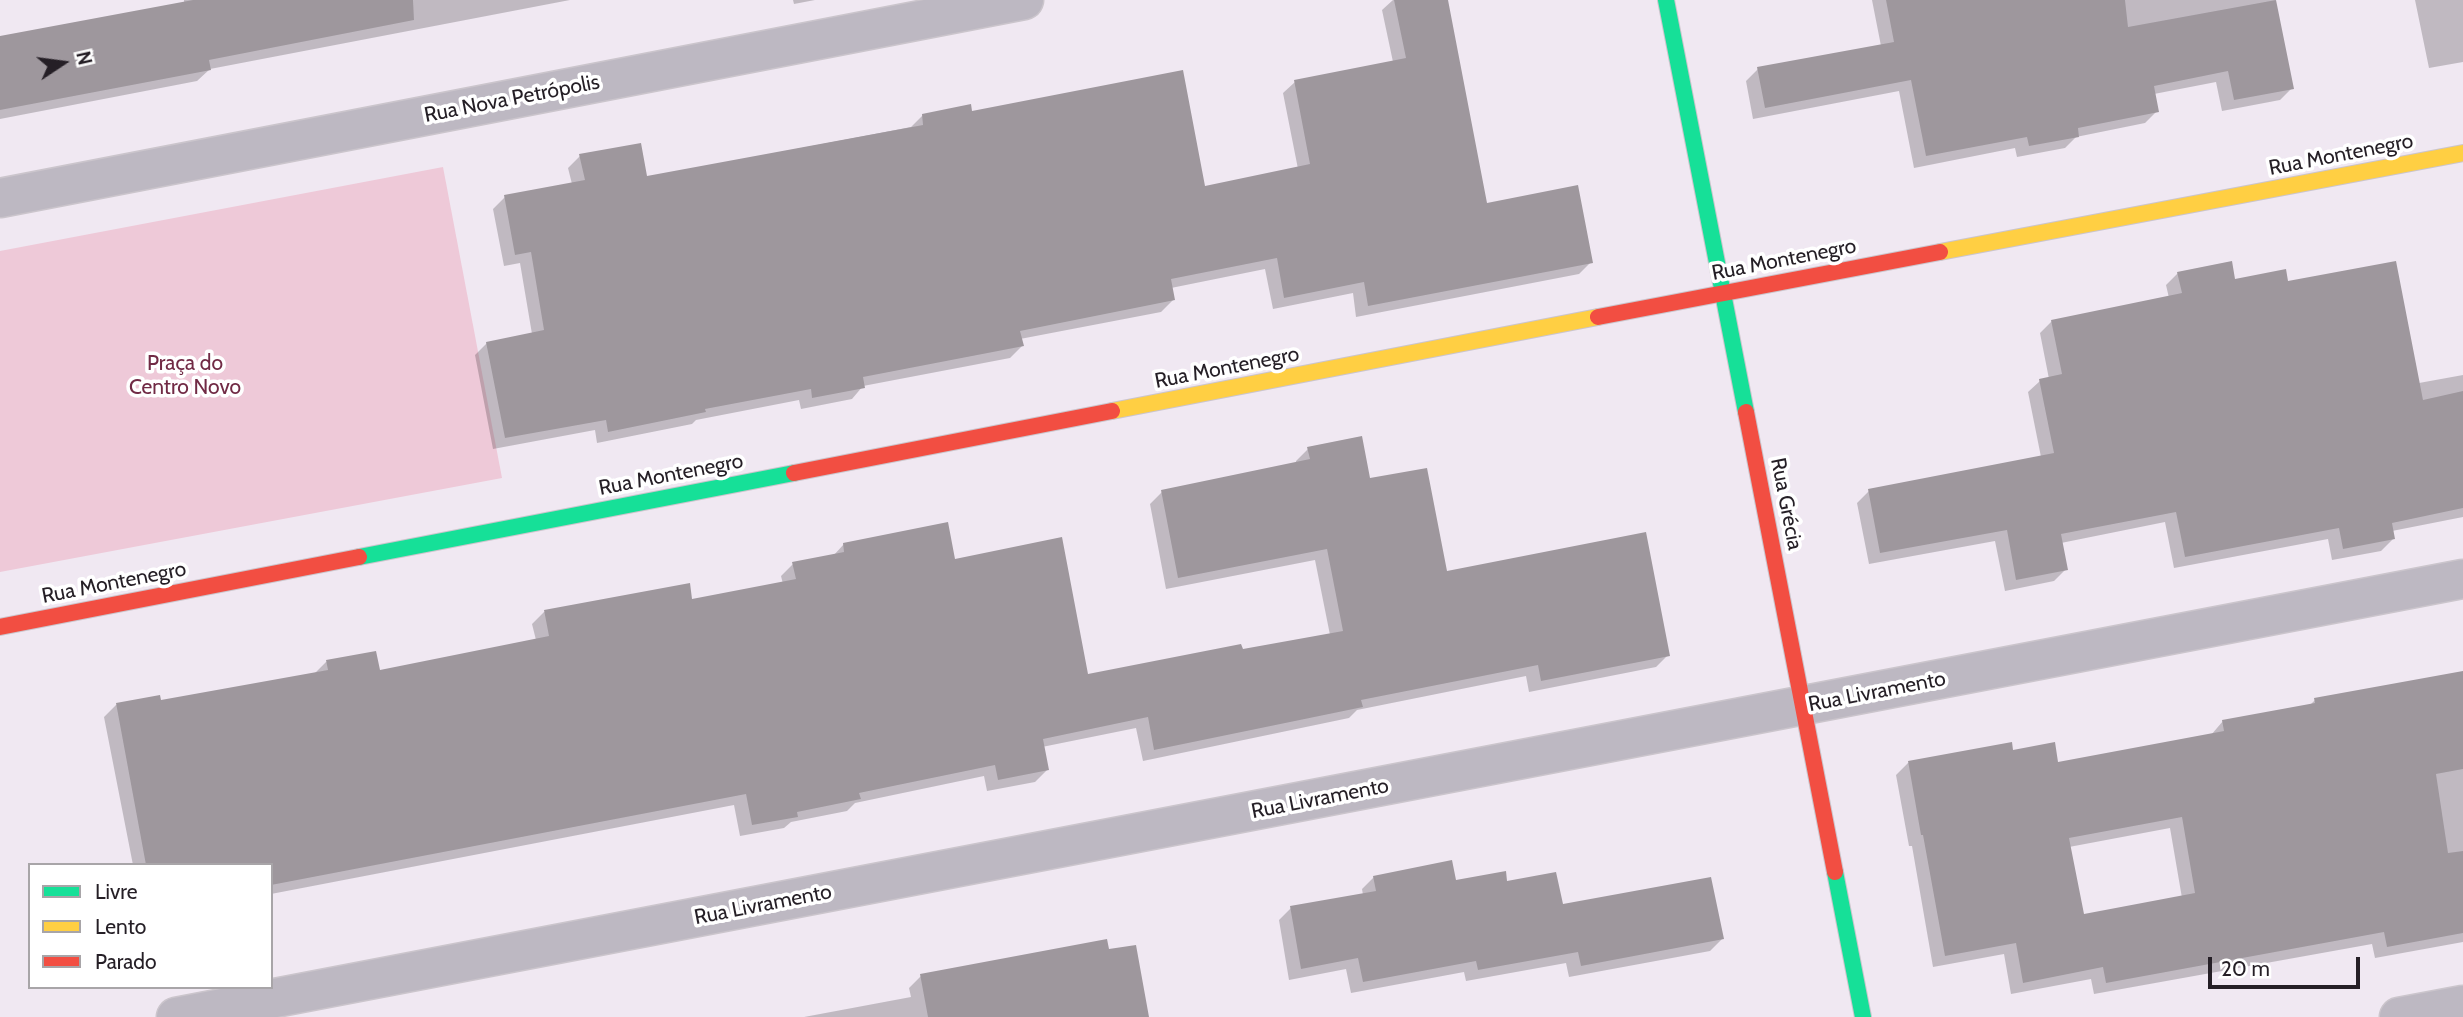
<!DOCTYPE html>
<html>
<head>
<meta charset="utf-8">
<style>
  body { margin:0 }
  #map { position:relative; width:2463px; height:1017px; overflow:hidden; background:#f0e8f2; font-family:Cabin,sans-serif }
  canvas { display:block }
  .legend { position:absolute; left:28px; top:863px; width:245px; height:126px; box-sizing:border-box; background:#fff; border:2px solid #a8a5a8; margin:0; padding:9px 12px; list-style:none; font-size:21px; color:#251f26 }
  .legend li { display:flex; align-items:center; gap:14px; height:35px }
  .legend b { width:35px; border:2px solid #a8a5a8 }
  .north { position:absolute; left:28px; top:28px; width:70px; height:70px; -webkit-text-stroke:5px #fff; paint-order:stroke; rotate:77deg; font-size:19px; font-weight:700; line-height:28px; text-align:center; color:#251f26 }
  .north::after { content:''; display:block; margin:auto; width:24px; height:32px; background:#251f26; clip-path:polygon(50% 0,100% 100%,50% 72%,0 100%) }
  .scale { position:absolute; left:2208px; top:957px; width:152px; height:32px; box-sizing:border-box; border:4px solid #251f26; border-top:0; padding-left:9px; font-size:21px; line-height:24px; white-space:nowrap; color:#251f26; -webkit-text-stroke:5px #fff; paint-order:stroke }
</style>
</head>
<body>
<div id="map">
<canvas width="2463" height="1017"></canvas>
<ul class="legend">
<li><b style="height:9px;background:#16e098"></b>Livre</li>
<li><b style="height:9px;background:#ffcf43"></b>Lento</li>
<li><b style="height:9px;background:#f24e42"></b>Parado</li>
</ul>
<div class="north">N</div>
<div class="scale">20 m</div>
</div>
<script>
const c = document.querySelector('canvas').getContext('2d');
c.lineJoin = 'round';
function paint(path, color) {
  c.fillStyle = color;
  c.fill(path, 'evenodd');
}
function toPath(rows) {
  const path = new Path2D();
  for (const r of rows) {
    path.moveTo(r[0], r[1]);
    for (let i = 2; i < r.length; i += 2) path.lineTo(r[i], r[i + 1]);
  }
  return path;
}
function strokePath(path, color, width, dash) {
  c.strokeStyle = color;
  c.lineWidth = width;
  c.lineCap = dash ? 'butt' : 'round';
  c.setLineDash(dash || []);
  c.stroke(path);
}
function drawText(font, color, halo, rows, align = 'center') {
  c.font = font + ' Cabin,sans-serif';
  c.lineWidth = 7;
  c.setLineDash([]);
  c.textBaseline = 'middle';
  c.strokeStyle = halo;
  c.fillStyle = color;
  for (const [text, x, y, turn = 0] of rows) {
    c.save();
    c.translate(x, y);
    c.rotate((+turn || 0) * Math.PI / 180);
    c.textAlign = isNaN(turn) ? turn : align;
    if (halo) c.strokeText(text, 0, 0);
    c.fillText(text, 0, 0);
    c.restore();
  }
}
paint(toPath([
  [443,167,502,478,0,572,0,251]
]), '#eec9d8');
paint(toPath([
  [184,0,570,0,210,69,197,81,0,119,0,38,184,3],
  [793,0,815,0,794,4],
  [1393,0,1446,0,1486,205,1591,262,1579,274,1356,317,1353,293,1273,309,1265,269,1171,288,1173,300,1161,312,1020,339,1022,346,1010,358,863,386,852,399,801,409,799,400,696,420,692,424,597,443,595,430,493,449,475,355,487,343,532,334,520,263,504,266,493,209,505,197,572,184,568,168,580,156,645,178,911,127,923,115,971,113,1203,188,1298,169,1283,93,1295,82,1393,62,1382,10],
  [1872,0,2275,0,2292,88,2280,100,2222,111,2216,82,2154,94,2157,111,2145,123,2076,137,2065,148,2017,157,2015,148,1914,168,1899,91,1753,119,1746,81,1758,69,1881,46],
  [2415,0,2463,0,2463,62,2429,68],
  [2178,273,2234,281,2287,284,2419,383,2463,375,2463,517,2392,531,2393,539,2381,551,2332,560,2328,539,2174,568,2165,522,2061,543,2066,569,2054,581,2005,591,1995,541,1869,564,1857,503,1869,491,2041,457,2028,392,2040,381,2049,379,2040,333,2052,321,2169,298,2166,285],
  [1308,449,1369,480,1446,573,1668,655,1656,667,1529,692,1526,676,1357,710,1349,718,1143,761,1136,728,1042,747,1047,770,1035,782,987,791,984,776,855,803,847,811,791,822,784,828,740,836,734,805,271,894,271,865,133,865,104,717,116,705,160,702,314,674,326,662,379,672,536,640,532,624,544,612,691,601,783,584,781,576,793,564,833,556,844,544,953,561,1086,676,1330,635,1315,560,1166,589,1150,504,1162,492,1296,464,1296,461],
  [2463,672,2463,942,2375,958,2372,944,2094,994,2091,979,2011,994,2004,954,1933,967,1912,846,1909,846,1896,775,1908,763,2012,752,2057,764,2211,735,2223,721,2309,706,2315,700],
  [2170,828,2182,898,2082,916,2069,847],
  [1374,877,1454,883,1506,883,1561,907,1722,939,1710,951,1569,977,1566,963,1466,981,1464,972,1351,993,1346,969,1289,980,1279,920,1291,908,1363,895,1362,889],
  [1108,951,1148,1017,804,1017,911,997,909,988,921,976]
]), '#0003');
paint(toPath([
  [193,0,413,0,414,20,209,60,211,70,0,110,0,36],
  [1394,0,1448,0,1487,203,1578,185,1593,263,1368,306,1364,282,1284,298,1277,258,1171,279,1175,300,1020,331,1024,346,863,377,865,388,812,398,811,389,705,409,706,412,608,432,606,420,505,438,486,342,544,330,531,252,515,255,504,195,585,180,579,154,641,143,647,176,923,125,922,114,971,104,972,111,1183,70,1205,186,1310,164,1294,80,1406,58],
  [1886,0,2125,0,2128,27,2276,0,2294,89,2234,100,2228,71,2154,86,2159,112,2078,128,2079,137,2029,146,2027,137,1926,156,1911,80,1765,108,1757,67,1894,42],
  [2232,261,2235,279,2286,269,2288,281,2396,261,2423,400,2463,391,2463,508,2392,523,2395,539,2343,549,2339,528,2185,557,2176,512,2061,534,2068,570,2016,580,2007,530,1880,553,1868,489,2054,453,2039,379,2062,374,2051,320,2182,293,2177,272],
  [1362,436,1370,478,1427,468,1447,571,1646,532,1670,656,1541,681,1538,665,1361,700,1363,707,1154,750,1148,717,1043,739,1049,770,998,780,995,765,859,793,861,799,797,812,798,817,752,825,746,794,271,885,271,865,146,865,116,703,160,695,161,700,328,670,326,660,376,651,380,670,549,636,544,610,690,583,692,599,796,579,792,562,844,552,843,543,948,522,955,559,1062,537,1088,674,1241,644,1243,649,1343,631,1327,549,1178,578,1161,490,1310,459,1307,447],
  [2463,671,2463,769,2436,774,2448,853,2463,851,2463,933,2387,947,2384,932,2106,983,2103,967,2023,983,2016,943,1945,956,1923,835,1921,835,1908,761,2012,742,2013,750,2055,742,2058,762,2224,731,2222,720,2315,703,2314,698],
  [2182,817,2195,893,2084,914,2069,838],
  [1452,860,1456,880,1506,871,1507,881,1556,872,1563,904,1711,877,1724,939,1581,966,1578,952,1478,970,1476,961,1363,982,1358,958,1301,969,1290,906,1376,891,1373,876],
  [1107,939,1109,949,1136,945,1149,1017,928,1017,920,974]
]), '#9e979d');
const street = toPath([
  [0,198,1024,0],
  [176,1017,2463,579],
  [2399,1017,2463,1005]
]);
const fast = toPath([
  [1666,0,1746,412],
  [359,557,794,473],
  [1835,872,1863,1017]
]);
const slow = toPath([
  [1940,252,2463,153],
  [1112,411,1598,317]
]);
const jam = toPath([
  [1598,317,1940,252],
  [1746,412,1835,872],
  [794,473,1112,411],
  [0,627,359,557]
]);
strokePath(street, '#cbc5cc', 41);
strokePath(fast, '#cbc5cc', 18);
strokePath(slow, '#cbc5cc', 18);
strokePath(jam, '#cbc5cc', 18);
strokePath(street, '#bdb8c2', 38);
strokePath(fast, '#16e098', 16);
strokePath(slow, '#ffcf43', 16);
strokePath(jam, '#f24e42', 16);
drawText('21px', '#251f26', '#fff', [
  ["Rua Nova Petrópolis",512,99,-11],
  ["Rua Montenegro",2341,155,-11],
  ["Rua Montenegro",1784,260,-11],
  ["Rua Montenegro",1227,368,-11],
  ["Rua Montenegro",671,475,-11],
  ["Rua Grécia",1786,504,79],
  ["Rua Montenegro",114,583,-11],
  ["Rua Livramento",1877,692,-11],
  ["Rua Livramento",1320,799,-11],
  ["Rua Livramento",763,905,-11]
]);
drawText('21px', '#712a45', '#fff', [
  ["Praça do",185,364],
  ["Centro Novo",185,388]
]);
</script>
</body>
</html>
